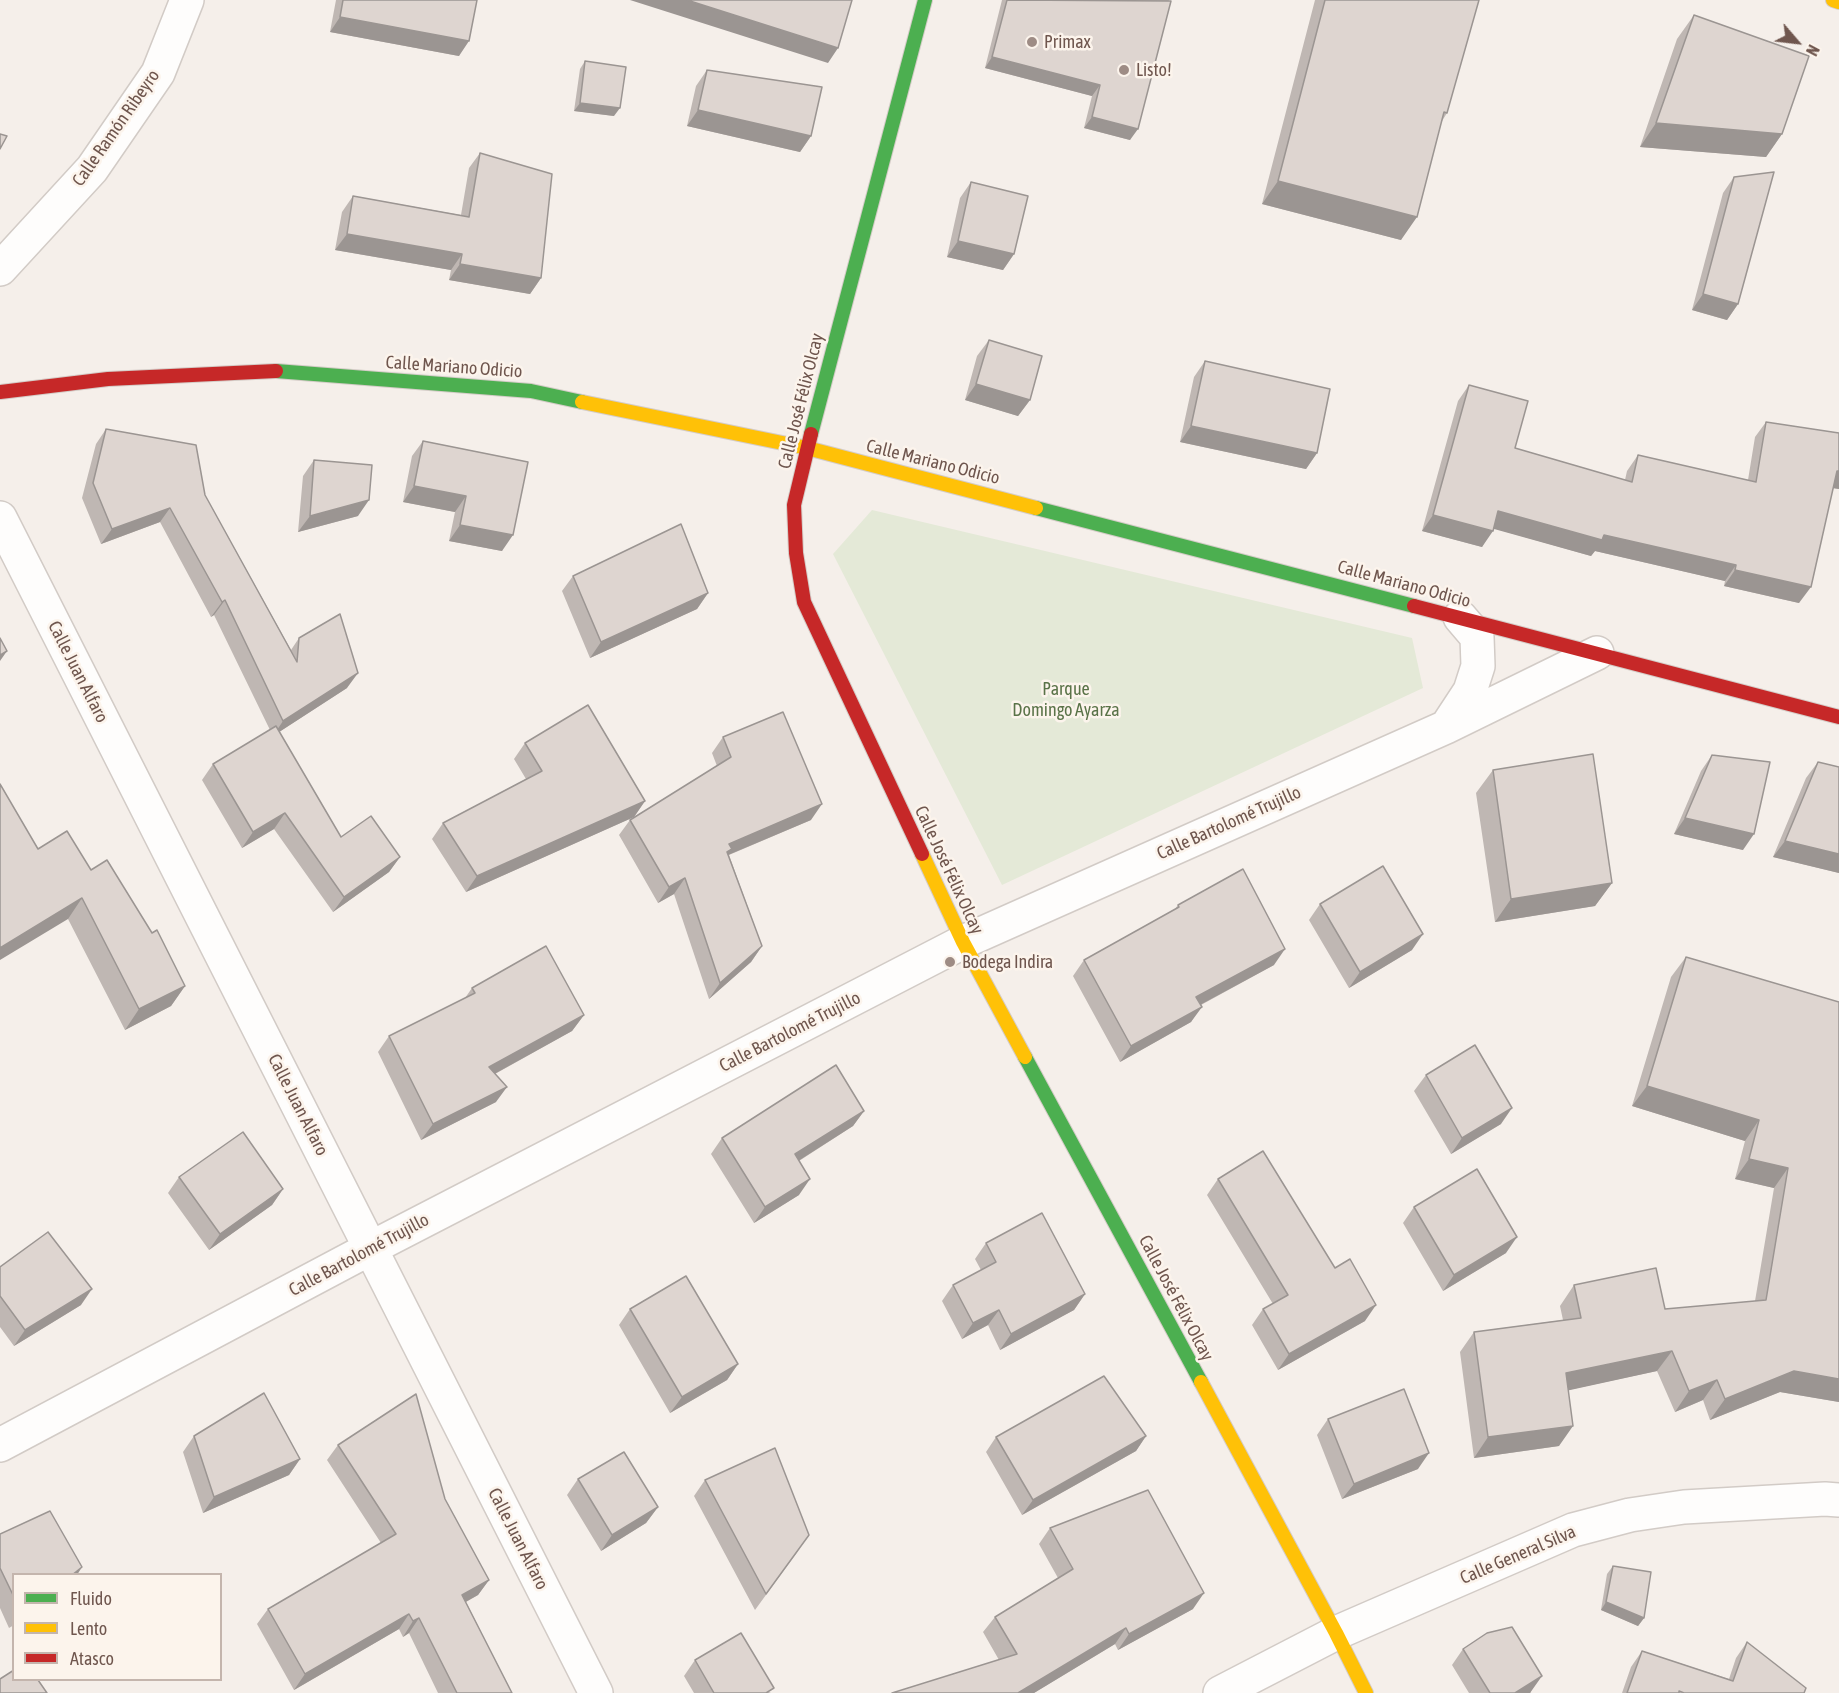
<!DOCTYPE html>
<html>
<head>
<meta charset="utf-8">
<style>
  body { margin:0 }
  #map { position:relative; width:1839px; height:1693px; overflow:hidden; background:#f5efea; font-family:"Asap Condensed",sans-serif }
  canvas { display:block }
  .legend { position:absolute; left:12px; top:1573px; width:210px; height:108px; box-sizing:border-box; background:#fcf4ec; border:2px solid #c4b5ad; margin:0; padding:8px 10px; list-style:none; font-size:18px; color:#6f564e }
  .legend li { display:flex; align-items:center; gap:12px; height:30px }
  .legend b { width:30px; border:2px solid #c4b5ad }
  .north { position:absolute; left:1767px; top:12px; width:60px; height:60px; -webkit-text-stroke:4px #fcf4ec; paint-order:stroke; rotate:118deg; font-size:16px; font-weight:700; line-height:24px; text-align:center; color:#6f564e }
  .north::after { content:''; display:block; margin:auto; width:21px; height:27px; background:#6f564e; clip-path:polygon(50% 0,100% 100%,50% 72%,0 100%) }
</style>
</head>
<body>
<div id="map">
<canvas width="1839" height="1693"></canvas>
<ul class="legend">
<li><b style="height:8px;background:#4caf50"></b>Fluido</li>
<li><b style="height:8px;background:#ffc107"></b>Lento</li>
<li><b style="height:8px;background:#c62828"></b>Atasco</li>
</ul>
<div class="north">N</div>
</div>
<script>
const c = document.querySelector('canvas').getContext('2d');
c.lineJoin = 'round';
function paint(path, color) {
  c.fillStyle = color;
  c.fill(path, 'evenodd');
}
function toPath(rows) {
  const path = new Path2D();
  for (const r of rows) {
    path.moveTo(r[0], r[1]);
    for (let i = 2; i < r.length; i += 2) path.lineTo(r[i], r[i + 1]);
  }
  return path;
}
function strokePath(path, color, width, dash) {
  c.strokeStyle = color;
  c.lineWidth = width;
  c.lineCap = dash ? 'butt' : 'round';
  c.setLineDash(dash || []);
  c.stroke(path);
}
function drawText(font, color, halo, rows, align = 'center') {
  c.font = font + ' "Asap Condensed",sans-serif';
  c.lineWidth = 5;
  c.setLineDash([]);
  c.textBaseline = 'middle';
  c.strokeStyle = halo;
  c.fillStyle = color;
  for (const [text, x, y, turn = 0] of rows) {
    c.save();
    c.translate(x, y);
    c.rotate((+turn || 0) * Math.PI / 180);
    c.textAlign = isNaN(turn) ? turn : align;
    if (halo) c.strokeText(text, 0, 0);
    c.fillText(text, 0, 0);
    c.restore();
  }
}
paint(toPath([
  [872,510,1412,638,1423,688,1002,885,833,554]
]), '#e4e9d7');
const street = toPath([
  [0,269,92,169,158,73,187,0],
  [0,518,596,1693],
  [1447,726,1470,691,1478,666,1477,637,1460,617],
  [0,1445,371,1248,963,942,1446,727,1597,653],
  [1220,1693,1336,1633,1573,1530,1630,1515,1684,1507,1825,1499,1839,1500]
]);
const fast = toPath([
  [276,371,531,391,582,402],
  [811,434,925,0],
  [1036,508,1414,606],
  [1025,1057,1201,1382]
]);
const slow = toPath([
  [1833,0,1839,2],
  [582,402,807,448,1036,508],
  [922,854,963,942,1025,1057],
  [1201,1382,1336,1633,1366,1693]
]);
const jam = toPath([
  [0,392,108,379,276,371],
  [811,434,794,505,796,553,804,602,922,854],
  [1414,606,1839,717]
]);
strokePath(street, '#d2cbc6', 36);
strokePath(fast, '#d4ccc7', 16);
strokePath(slow, '#d4ccc7', 16);
strokePath(jam, '#d4ccc7', 16);
strokePath(street, '#fefdfc', 33);
strokePath(fast, '#4caf50', 14);
strokePath(slow, '#ffc107', 14);
strokePath(jam, '#c62828', 14);
paint(toPath([
  [336,0,477,0,459,56,330,32],
  [1002,0,1169,0,1130,140,1084,128,1092,96,985,68],
  [1315,0,1479,0,1447,113,1442,121,1401,240,1262,204],
  [1694,15,1782,134,1766,157,1640,147,1677,39],
  [585,61,614,116,574,111,580,69],
  [707,70,811,136,800,152,687,126,696,86],
  [480,153,541,278,530,294,449,280,451,270,335,250,342,212,353,196,461,215,469,168],
  [1734,177,1738,304,1727,320,1692,310,1723,193],
  [971,182,1014,254,1003,270,947,257,960,198],
  [989,340,1030,400,1018,416,965,400,977,356],
  [1205,361,1317,453,1306,469,1180,442,1194,377],
  [1469,385,1515,448,1625,480,1627,471,1638,455,1748,480,1755,437,1766,422,1839,433,1839,489,1833,488,1799,603,1724,586,1725,581,1595,551,1591,556,1493,528,1482,547,1422,531,1458,401],
  [106,429,205,495,291,650,299,638,347,688,279,732,341,837,400,857,389,872,333,912,274,829,242,848,202,780,213,764,270,730,214,615,211,617,160,522,101,544,82,498,96,444],
  [423,441,528,462,502,551,449,541,455,512,403,502,412,456],
  [314,460,358,516,298,532,303,476],
  [573,576,708,593,697,609,590,658,562,591],
  [723,737,811,820,729,855,762,946,751,962,709,999,674,894,658,903,619,835,630,820,717,766,712,753],
  [525,743,645,801,634,817,466,892,432,839,443,823,526,779,514,759],
  [1712,755,1743,850,1674,834,1701,771],
  [1818,762,1839,767,1839,873,1773,857,1806,778],
  [1493,770,1612,883,1595,906,1495,922,1476,793],
  [38,849,91,870,185,986,171,1006,125,1030,68,919],
  [1320,904,1412,950,1349,988,1309,920],
  [1178,905,1274,965,1201,1005,1191,1022,1120,1062,1073,976,1084,960,1175,909],
  [1686,957,1839,1002,1839,1402,1780,1392,1710,1420,1703,1400,1675,1412,1657,1371,1568,1390,1559,1446,1474,1458,1460,1352,1474,1332,1563,1320,1560,1306,1574,1285,1665,1309,1755,1301,1774,1188,1735,1179,1745,1141,1632,1106,1671,977],
  [472,988,584,1015,572,1031,495,1074,496,1102,421,1140,378,1052,389,1036,465,998],
  [1426,1075,1501,1124,1451,1154,1414,1091],
  [864,1111,853,1126,799,1161,799,1195,754,1223,711,1154,722,1138],
  [179,1177,283,1189,272,1205,209,1250,168,1193],
  [1218,1179,1335,1268,1365,1321,1278,1370,1252,1325,1263,1309,1273,1304,1207,1195],
  [1414,1207,1506,1253,1443,1291,1403,1223],
  [986,1243,1085,1294,1074,1310,1000,1350,988,1325,962,1339,942,1301,953,1285,981,1270,975,1259],
  [0,1267,81,1305,14,1346,0,1327],
  [630,1309,738,1364,727,1380,670,1413,619,1325],
  [1328,1419,1418,1469,1342,1499,1317,1435],
  [194,1436,300,1459,289,1475,203,1513,183,1452],
  [1146,1436,1136,1451,1022,1515,986,1452,996,1437],
  [338,1445,445,1499,489,1580,478,1595,466,1602,512,1693,438,1693,409,1633,403,1637,399,1629,294,1690,257,1624,268,1609,381,1543,327,1460],
  [578,1479,658,1507,646,1523,601,1551,567,1495],
  [705,1480,798,1551,755,1610,694,1496],
  [1050,1528,1193,1609,1118,1650,1115,1644,1034,1693,892,1693,999,1660,983,1632,995,1617,1058,1578,1039,1544],
  [0,1534,14,1575,14,1625,9,1628,0,1608],
  [1613,1566,1644,1618,1638,1626,1601,1610,1607,1574],
  [1747,1642,1804,1693,1622,1693,1631,1667,1642,1651,1729,1679,1736,1658],
  [1463,1649,1531,1692,1530,1693,1469,1693,1452,1665],
  [695,1660,771,1693,694,1693,684,1676]
]), '#bfb7b3');
paint(toPath([
  [630,0,687,0,838,48,828,63],
  [340,17,469,41,459,56,330,32],
  [992,57,1100,85,1092,96,985,68],
  [580,103,620,108,614,116,574,111],
  [698,110,811,136,800,152,687,126],
  [1092,117,1138,129,1130,140,1084,128],
  [1656,123,1782,134,1766,157,1640,147],
  [1278,181,1417,217,1401,240,1262,204],
  [347,234,462,254,451,270,335,250],
  [958,241,1014,254,1003,270,947,257],
  [460,264,541,278,530,294,449,280],
  [1703,294,1738,304,1727,320,1692,310],
  [976,384,1030,400,1018,416,965,400],
  [1191,426,1317,453,1306,469,1180,442],
  [1837,471,1839,471,1839,489,1826,487],
  [414,486,466,496,455,512,403,502],
  [369,500,358,516,298,532,310,516],
  [170,508,160,522,101,544,112,529],
  [1498,511,1604,535,1736,565,1725,581,1595,551,1591,556,1487,527],
  [1433,515,1493,531,1482,547,1422,531],
  [460,525,513,535,502,551,449,541],
  [1735,570,1811,587,1799,603,1724,586],
  [708,593,697,609,590,658,601,642],
  [225,600,214,615,211,617,222,602],
  [7,651,0,661,0,655],
  [358,673,347,688,273,736,283,721],
  [645,801,634,817,466,892,477,876],
  [822,804,811,820,728,855,721,865,729,844],
  [285,813,274,829,242,848,253,832],
  [1685,818,1754,834,1743,850,1674,834],
  [1785,841,1839,854,1839,873,1773,857],
  [400,857,389,872,333,912,344,897],
  [685,878,674,894,658,903,669,887],
  [1612,883,1595,906,1495,922,1511,899],
  [82,898,68,919,0,960,0,948],
  [1423,934,1412,950,1349,988,1360,972],
  [762,946,751,962,709,999,720,983],
  [1285,949,1274,965,1185,1013,1196,997],
  [185,986,171,1006,125,1030,139,1009],
  [1202,1007,1191,1022,1120,1062,1131,1046],
  [584,1015,572,1031,478,1083,489,1067],
  [1647,1086,1759,1120,1745,1141,1632,1106],
  [507,1087,496,1102,421,1140,433,1124],
  [1512,1108,1501,1124,1451,1154,1462,1138],
  [864,1111,853,1126,784,1170,795,1154],
  [1749,1159,1788,1168,1774,1188,1735,1179],
  [810,1179,799,1195,754,1223,765,1207],
  [283,1189,272,1205,209,1250,220,1234],
  [1517,1237,1506,1253,1443,1291,1454,1275],
  [92,1289,81,1305,14,1346,25,1330],
  [1085,1294,1074,1310,1000,1350,1011,1334],
  [1376,1305,1365,1321,1278,1370,1289,1354],
  [999,1310,988,1325,962,1339,973,1323],
  [1672,1351,1657,1371,1552,1394,1566,1373],
  [738,1364,727,1380,670,1413,682,1397],
  [1794,1371,1839,1379,1839,1402,1780,1392,1710,1420,1725,1399],
  [1717,1380,1703,1400,1675,1412,1689,1391],
  [1573,1426,1559,1446,1474,1458,1488,1437],
  [1146,1436,1136,1451,1022,1515,1033,1500],
  [1429,1453,1418,1469,1342,1499,1354,1484],
  [300,1459,289,1475,203,1513,214,1497],
  [658,1507,646,1523,601,1551,612,1535],
  [82,1567,77,1575,72,1575],
  [489,1580,478,1595,451,1610,462,1595],
  [1204,1593,1193,1609,1118,1650,1129,1634],
  [1606,1602,1644,1618,1638,1626,1601,1610],
  [409,1614,399,1629,294,1690,305,1674],
  [419,1618,409,1633,403,1637,413,1621],
  [1126,1628,1115,1644,1034,1693,1018,1693],
  [1542,1676,1530,1693,1515,1693]
]), '#9b9592');
const building = toPath([
  [343,0,477,0,469,41,340,17,343,0],
  [687,0,852,0,838,48,687,0],
  [1007,0,1171,1,1138,129,1092,117,1100,85,992,57,1007,0],
  [1325,0,1479,0,1447,113,1444,112,1417,217,1278,181,1325,0],
  [1694,15,1809,56,1782,134,1656,123,1694,15],
  [585,61,626,67,620,108,580,103,585,61],
  [707,70,822,87,811,136,698,110,707,70],
  [0,134,7,136,0,149,0,134],
  [480,153,552,174,541,278,460,264,462,254,347,234,353,196,469,217,480,153],
  [1774,172,1738,304,1703,294,1734,177,1774,172],
  [971,182,1028,196,1014,254,958,241,971,182],
  [989,340,1042,356,1030,400,976,384,989,340],
  [1205,361,1330,389,1317,453,1191,426,1205,361],
  [1469,385,1528,401,1515,448,1632,482,1638,455,1756,482,1766,422,1839,433,1839,471,1837,471,1811,587,1735,570,1736,565,1604,535,1602,540,1498,511,1493,531,1433,515,1469,385],
  [106,429,196,445,205,495,297,662,299,638,340,614,358,673,283,721,225,600,222,602,170,508,112,529,93,483,106,429],
  [423,441,528,462,513,535,460,525,466,496,414,486,423,441],
  [314,460,372,465,369,500,310,516,314,460],
  [681,524,708,593,601,642,573,576,681,524],
  [0,638,7,651,0,655,0,638],
  [588,705,645,801,477,876,443,823,542,771,525,743,588,705],
  [783,712,822,804,729,844,732,849,727,852,762,946,720,983,685,878,669,887,630,820,731,757,723,737,783,712],
  [276,726,341,837,371,816,400,857,344,897,285,813,253,832,213,764,276,726],
  [1593,754,1612,883,1511,899,1493,770,1593,754],
  [1712,755,1770,762,1754,834,1685,818,1712,755],
  [1818,762,1839,767,1839,854,1785,841,1818,762],
  [0,784,38,849,67,831,91,870,107,860,152,933,157,930,185,986,139,1009,82,898,0,948,0,784],
  [1383,866,1423,934,1360,972,1320,904,1383,866],
  [1243,869,1285,949,1196,997,1202,1007,1131,1046,1084,960,1179,907,1178,905,1243,869],
  [546,946,584,1015,489,1067,507,1087,433,1124,389,1036,475,993,472,988,546,946],
  [1686,957,1839,1002,1839,1379,1794,1371,1725,1399,1717,1380,1689,1391,1672,1351,1566,1373,1573,1426,1488,1437,1474,1332,1581,1318,1574,1285,1656,1268,1665,1309,1766,1300,1788,1168,1749,1159,1759,1120,1647,1086,1686,957],
  [1475,1045,1512,1108,1462,1138,1426,1075,1475,1045],
  [836,1065,864,1111,795,1154,810,1179,765,1207,722,1138,836,1065],
  [243,1132,283,1189,220,1234,179,1177,243,1132],
  [1263,1151,1335,1268,1350,1259,1376,1305,1289,1354,1263,1309,1288,1295,1218,1179,1263,1151],
  [1477,1169,1517,1237,1454,1275,1414,1207,1477,1169],
  [1042,1213,1085,1294,1011,1334,999,1310,973,1323,953,1285,996,1262,986,1243,1042,1213],
  [48,1232,92,1289,25,1330,0,1296,0,1267,48,1232],
  [686,1276,738,1364,682,1397,630,1309,686,1276],
  [1104,1376,1146,1436,1033,1500,996,1437,1104,1376],
  [1404,1389,1429,1453,1354,1484,1328,1419,1404,1389],
  [264,1393,300,1459,214,1497,194,1436,264,1393],
  [416,1394,445,1499,489,1580,462,1595,512,1693,457,1693,419,1618,413,1621,409,1614,305,1674,268,1609,396,1534,338,1445,416,1394],
  [775,1448,809,1535,766,1594,705,1480,775,1448],
  [624,1452,658,1507,612,1535,578,1479,624,1452],
  [1148,1490,1204,1593,1129,1634,1126,1628,1018,1693,892,1693,1017,1654,995,1617,1073,1569,1050,1528,1148,1490],
  [50,1511,82,1567,72,1575,14,1575,14,1597,0,1568,0,1534,50,1511],
  [1613,1566,1651,1572,1644,1618,1606,1602,1613,1566],
  [1512,1627,1542,1676,1515,1693,1490,1693,1463,1649,1487,1633,1512,1627],
  [741,1633,774,1688,766,1693,714,1693,695,1660,741,1633],
  [1747,1642,1806,1688,1804,1693,1684,1693,1679,1691,1679,1693,1627,1693,1642,1651,1733,1681,1747,1642],
  [14,1670,14,1680,38,1680,47,1693,0,1693,0,1679,14,1670]
]);
paint(building, '#ded5d0');
strokePath(building, '#9b9592', 1.5);
for (const [x, y, r, color] of [
  [1032,42,6,"#9e8c85"],
  [1124,70,6,"#9e8c85"],
  [950,962,6,"#9e8c85"]
]) {
  const dot = new Path2D();
  dot.arc(x, y, r, 0, 2 * Math.PI);
  c.fillStyle = color;
  c.fill(dot);
  strokePath(dot, '#fcf4ec', 2);
}
drawText('18px', '#6f564e', '#fcf4ec', [
  ["Primax",1044,42],
  ["Listo!",1136,70],
  ["Bodega Indira",962,962]
], 'left');
drawText('18px', '#6f564e', '#fcf4ec', [
  ["Calle Ramón Ribeyro",116,128,-55],
  ["Calle Mariano Odicio",454,367,4],
  ["Calle José Félix Olcay",801,401,-76],
  ["Calle Mariano Odicio",933,462,14],
  ["Calle Mariano Odicio",1404,584,15],
  ["Calle Juan Alfaro",78,672,63],
  ["Calle Bartolomé Trujillo",1229,823,-24],
  ["Calle José Félix Olcay",949,870,65],
  ["Calle Bartolomé Trujillo",790,1032,-27],
  ["Calle Juan Alfaro",298,1105,63],
  ["Calle Bartolomé Trujillo",359,1255,-28],
  ["Calle José Félix Olcay",1176,1298,62],
  ["Calle Juan Alfaro",518,1539,63],
  ["Calle General Silva",1518,1555,-23]
]);
drawText('18px', '#5a7348', '#fcf4ec', [
  ["Parque",1066,689],
  ["Domingo Ayarza",1066,710]
]);
</script>
</body>
</html>
